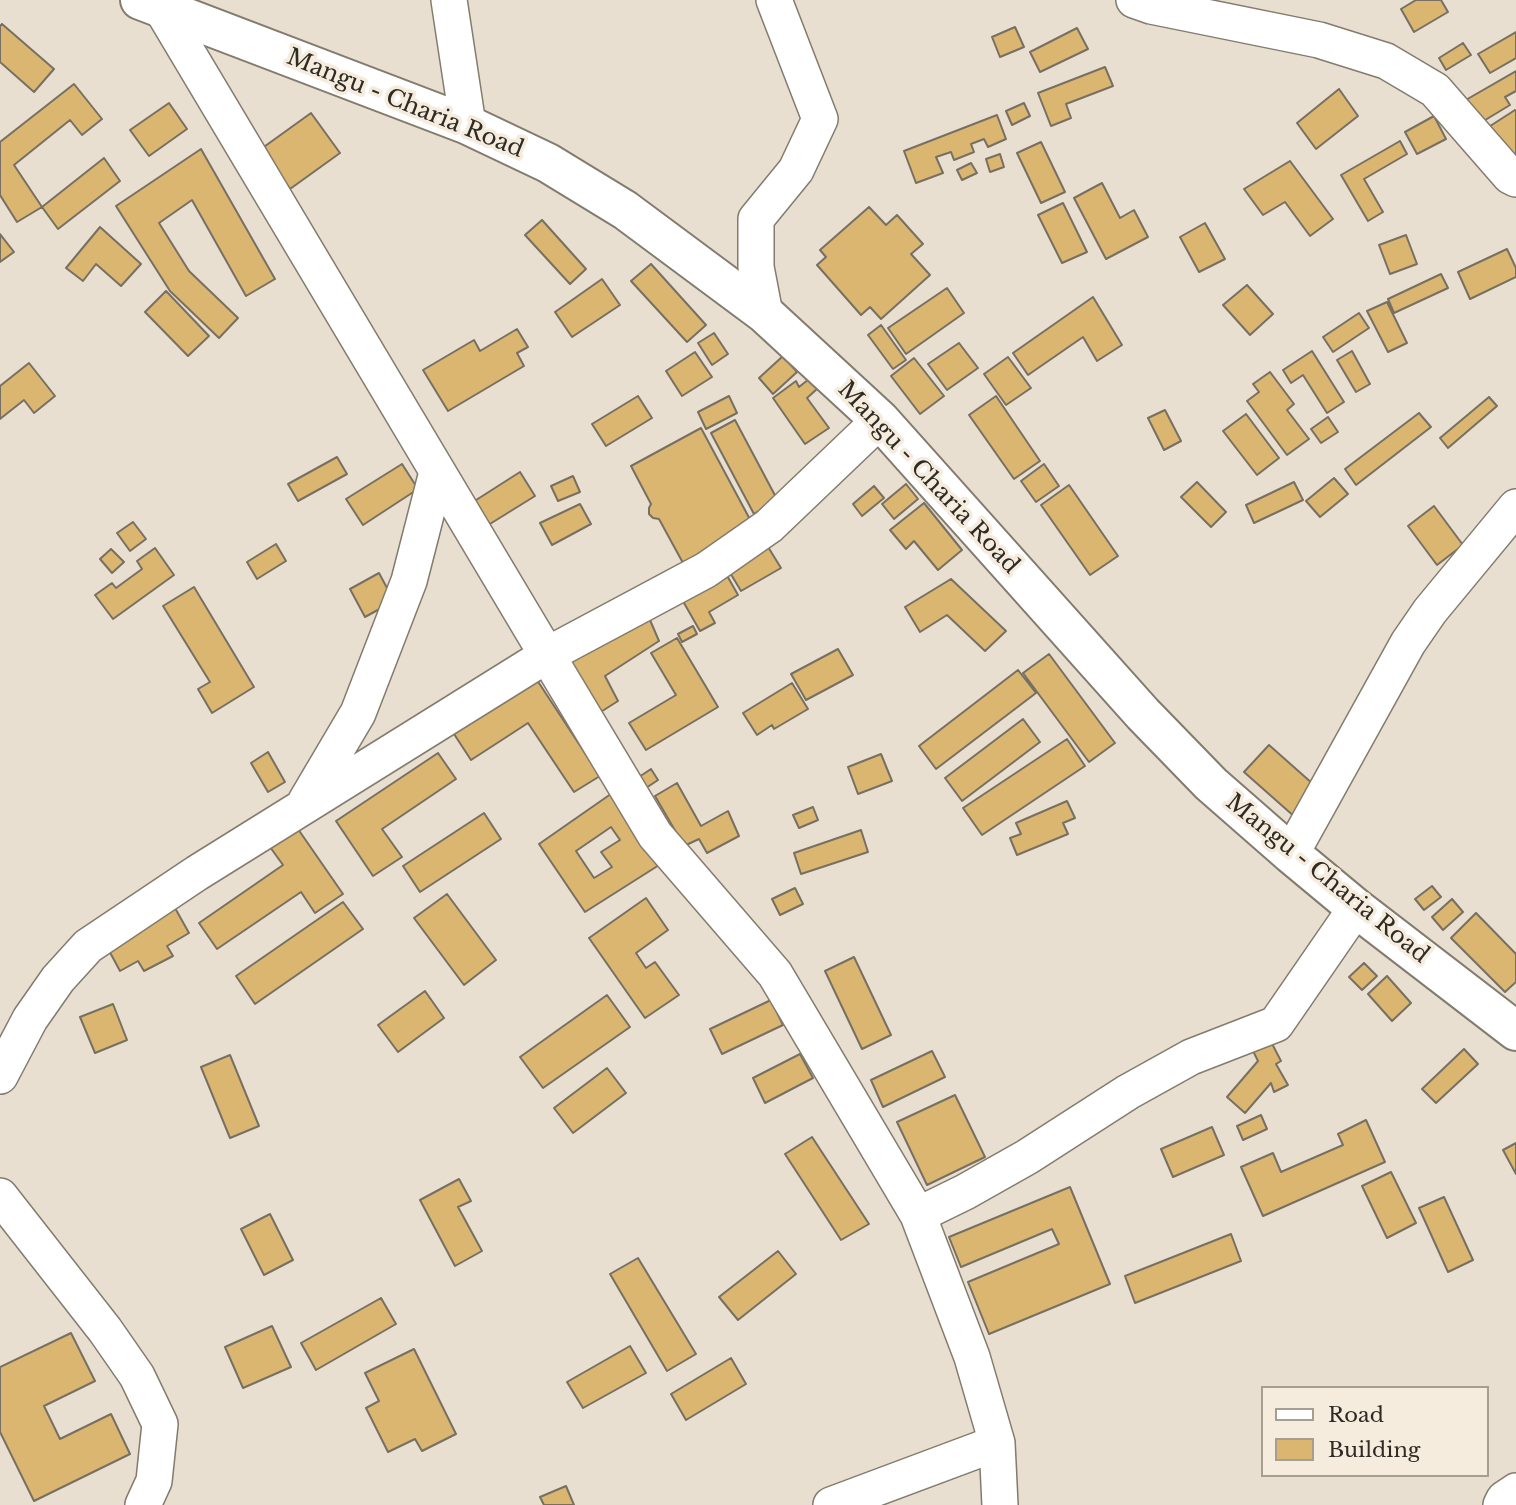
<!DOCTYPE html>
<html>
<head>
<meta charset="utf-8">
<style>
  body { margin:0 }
  #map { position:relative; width:1516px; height:1505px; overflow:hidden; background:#e8dfd0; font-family:"Libre Baskerville",serif }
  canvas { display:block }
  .legend { position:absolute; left:1261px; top:1386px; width:228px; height:91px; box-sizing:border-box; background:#f5ecdd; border:2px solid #a59f93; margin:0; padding:9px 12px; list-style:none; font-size:21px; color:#2e2b25 }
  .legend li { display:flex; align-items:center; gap:14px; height:35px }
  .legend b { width:35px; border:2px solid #a59f93 }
</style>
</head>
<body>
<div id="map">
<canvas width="1516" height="1505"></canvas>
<ul class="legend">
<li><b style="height:9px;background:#fff"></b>Road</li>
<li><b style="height:19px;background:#dbb671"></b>Building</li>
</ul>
</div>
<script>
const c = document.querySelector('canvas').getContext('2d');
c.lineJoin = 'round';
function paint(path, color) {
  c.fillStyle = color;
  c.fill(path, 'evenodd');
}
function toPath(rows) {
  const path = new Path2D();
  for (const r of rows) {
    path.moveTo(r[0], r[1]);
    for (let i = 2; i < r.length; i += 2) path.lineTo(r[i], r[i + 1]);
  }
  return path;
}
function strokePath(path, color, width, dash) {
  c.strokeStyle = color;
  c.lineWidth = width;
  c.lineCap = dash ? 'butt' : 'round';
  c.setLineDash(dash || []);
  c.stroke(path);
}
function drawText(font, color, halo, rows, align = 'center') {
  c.font = font + ' "Libre Baskerville",serif';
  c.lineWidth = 7;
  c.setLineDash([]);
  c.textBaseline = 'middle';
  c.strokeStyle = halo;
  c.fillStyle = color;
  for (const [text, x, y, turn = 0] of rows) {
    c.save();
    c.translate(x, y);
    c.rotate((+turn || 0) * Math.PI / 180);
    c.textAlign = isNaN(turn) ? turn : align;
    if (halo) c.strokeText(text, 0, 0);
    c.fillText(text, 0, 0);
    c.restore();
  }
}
const building = toPath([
  [1416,0,1441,0,1448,12,1414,32,1401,9,1416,0],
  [2,24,54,69,34,92,0,62,0,26,2,24],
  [1015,27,1024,47,1000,57,992,37,1015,27],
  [1077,28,1088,49,1040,72,1030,52,1077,28],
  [1516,32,1516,58,1490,73,1478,54,1516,32],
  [1463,43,1471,55,1446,70,1439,58,1463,43],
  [1105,67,1113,86,1066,104,1071,118,1051,126,1038,93,1105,67],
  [1516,71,1516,91,1505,97,1510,105,1477,125,1464,101,1516,71],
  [74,84,102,119,82,135,70,120,14,165,42,207,17,222,0,195,0,142,74,84],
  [1339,89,1358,116,1316,149,1297,123,1339,89],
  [169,103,187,129,149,156,130,130,169,103],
  [1024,103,1030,116,1012,125,1006,111,1024,103],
  [1515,110,1516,111,1516,170,1487,128,1515,110],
  [311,113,340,153,290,189,261,149,311,113],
  [997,115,1006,139,988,147,984,139,971,144,974,152,954,160,951,152,936,157,943,173,916,183,904,151,997,115],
  [1434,116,1446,139,1417,154,1405,132,1434,116],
  [1400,141,1407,154,1364,179,1383,212,1368,221,1341,175,1400,141],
  [1041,142,1065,192,1041,203,1017,153,1041,142],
  [201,149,275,279,246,296,192,200,159,223,189,271,238,318,219,338,170,291,116,206,201,149],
  [1000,154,1004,167,990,172,986,159,1000,154],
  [104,158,120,181,58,229,42,207,104,158],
  [1290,161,1333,219,1310,236,1285,202,1263,215,1244,189,1290,161],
  [971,163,977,173,962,180,957,170,971,163],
  [1102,183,1120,218,1134,210,1148,237,1106,259,1074,198,1102,183],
  [1063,203,1087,252,1062,263,1038,215,1063,203],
  [869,207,886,225,897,215,923,244,911,254,930,275,881,319,870,307,861,315,817,265,826,257,820,250,869,207],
  [542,220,586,269,570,284,525,235,542,220],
  [1205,223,1225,259,1199,272,1180,237,1205,223],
  [100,227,141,264,121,286,96,264,83,281,66,268,100,227],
  [0,234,14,252,0,262,0,234],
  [1406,235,1417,264,1390,274,1379,245,1406,235],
  [1507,249,1516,268,1516,277,1470,299,1458,272,1507,249],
  [651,264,706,325,687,342,631,281,651,264],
  [1441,274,1448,288,1394,313,1388,299,1441,274],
  [602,279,620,305,572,337,555,312,602,279],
  [1247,285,1273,314,1250,335,1223,305,1247,285],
  [947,288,964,313,906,354,888,328,947,288],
  [166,291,209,336,188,356,145,312,166,291],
  [1093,297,1122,345,1097,361,1083,337,1028,375,1013,353,1093,297],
  [1387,302,1407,343,1388,352,1367,311,1387,302],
  [1359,313,1369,328,1333,352,1323,337,1359,313],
  [881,325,906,360,893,369,868,335,881,325],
  [517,329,528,347,517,353,524,366,448,411,423,370,474,340,480,351,517,329],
  [714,333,728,354,712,365,698,343,714,333],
  [959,343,978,368,947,390,928,364,959,343],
  [1312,351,1344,402,1327,413,1303,375,1291,383,1283,370,1312,351],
  [1352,351,1370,384,1356,392,1337,360,1352,351],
  [695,352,712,377,682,396,666,371,695,352],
  [783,356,797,372,773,394,759,378,783,356],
  [1008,357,1031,388,1006,405,984,374,1008,357],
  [914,358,944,396,920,414,891,376,914,358],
  [29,363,55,396,34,413,24,400,0,419,0,386,29,363],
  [1270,372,1294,404,1287,410,1309,439,1287,455,1247,401,1259,392,1253,384,1270,372],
  [809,379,817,389,807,398,829,428,805,444,773,398,796,381,799,387,809,379],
  [638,396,652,418,606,446,592,424,638,396],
  [729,396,737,413,706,429,698,412,729,396],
  [996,396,1040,461,1014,479,969,415,996,396],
  [1489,397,1497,406,1448,448,1440,438,1489,397],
  [1165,410,1181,441,1164,450,1148,418,1165,410],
  [1419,413,1431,427,1356,485,1345,469,1419,413],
  [1246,414,1279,458,1257,475,1223,431,1246,414],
  [1328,417,1338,432,1321,443,1311,429,1328,417],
  [735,420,778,501,754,514,711,433,735,420],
  [701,428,753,525,683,563,659,519,653,518,649,514,649,508,651,504,631,466,701,428],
  [337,457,347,474,298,501,288,484,337,457],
  [402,464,418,489,363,525,346,499,402,464],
  [1044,464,1059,486,1036,502,1021,481,1044,464],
  [520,472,535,496,477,532,462,509,520,472],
  [573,476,580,492,558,501,551,486,573,476],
  [1334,478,1348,494,1320,517,1306,501,1334,478],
  [1197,482,1226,512,1211,527,1181,497,1197,482],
  [1294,482,1303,500,1254,523,1246,505,1294,482],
  [906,484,918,499,894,519,882,504,906,484],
  [1069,485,1118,556,1090,575,1041,505,1069,485],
  [874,486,884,498,862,516,853,504,874,486],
  [924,503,962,550,938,570,914,541,906,549,890,530,924,503],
  [580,504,591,524,552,545,540,523,580,504],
  [1434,506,1463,545,1437,565,1408,526,1434,506],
  [133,522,146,539,130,551,117,533,133,522],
  [765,542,781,568,741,591,726,566,765,542],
  [276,544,286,561,257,579,247,562,276,544],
  [155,548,174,575,113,619,95,595,112,583,116,588,142,569,137,561,155,548],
  [111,549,124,562,112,573,100,559,111,549],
  [725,572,738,595,709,612,715,623,700,631,680,596,725,572],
  [379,573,394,601,365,617,350,589,379,573],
  [951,579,1006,631,985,651,947,615,920,632,905,607,951,579],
  [194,587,254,687,212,713,198,689,210,682,163,606,194,587],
  [647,613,659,641,605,676,618,701,596,715,568,663,647,613],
  [693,626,697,634,682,642,678,634,693,626],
  [677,638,718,707,646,750,629,723,676,695,651,653,677,638],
  [838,649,853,675,806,700,791,674,838,649],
  [1049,654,1115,743,1089,762,1023,673,1049,654],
  [1018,670,1036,693,936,769,919,746,1018,670],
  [537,680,600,776,574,792,528,723,471,760,454,734,537,680],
  [792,683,808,709,774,729,772,725,757,735,743,713,792,683],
  [1023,719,1040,742,962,801,945,778,1023,719],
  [1067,739,1085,766,982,835,963,808,1067,739],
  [1269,745,1322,792,1296,818,1244,772,1269,745],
  [268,752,285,782,268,792,251,763,268,752],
  [438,753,456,779,382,829,402,857,373,876,336,821,438,753],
  [881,754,892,781,858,794,848,767,881,754],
  [651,769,658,780,637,794,630,783,651,769],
  [677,783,701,826,728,811,739,836,707,853,699,839,684,846,655,796,677,783],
  [618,789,667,860,585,912,539,844,618,789],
  [611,827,620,840,601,852,612,867,594,878,576,851,611,827],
  [1067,801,1075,818,1063,823,1068,834,1017,855,1010,838,1021,834,1016,823,1067,801],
  [813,807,818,820,799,828,793,815,813,807],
  [484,813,501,839,420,892,403,866,484,813],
  [298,829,343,894,315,913,301,892,217,949,199,923,283,865,270,847,298,829],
  [861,830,868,852,801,874,794,853,861,830],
  [1432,886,1441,897,1424,910,1415,899,1432,886],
  [795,888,803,904,780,915,772,899,795,888],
  [447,894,496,960,464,985,414,918,447,894],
  [646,898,668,930,636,953,646,968,655,962,679,995,645,1018,589,938,646,898],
  [1452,899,1463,912,1443,930,1432,917,1452,899],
  [343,902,363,929,255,1004,236,976,343,902],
  [175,908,189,933,167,946,173,956,144,971,138,961,120,971,106,945,175,908],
  [1476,913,1516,954,1516,982,1505,992,1451,938,1476,913],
  [854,957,891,1035,862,1049,825,971,854,957],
  [1364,963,1377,976,1362,990,1349,977,1364,963],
  [1387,976,1411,1003,1392,1021,1368,994,1387,976],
  [425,991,444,1018,398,1052,378,1025,425,991],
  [607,995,630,1027,543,1088,520,1057,607,995],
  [771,1000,783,1025,722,1054,710,1029,771,1000],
  [113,1004,127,1040,95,1053,80,1017,113,1004],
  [1268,1036,1281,1061,1276,1064,1288,1085,1274,1092,1271,1083,1245,1113,1227,1097,1258,1061,1250,1045,1268,1036],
  [1464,1049,1478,1064,1436,1103,1422,1089,1464,1049],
  [932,1051,945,1077,883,1107,871,1080,932,1051],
  [800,1054,813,1078,765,1103,753,1078,800,1054],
  [230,1055,259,1126,230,1138,201,1067,230,1055],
  [607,1068,626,1093,573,1133,554,1108,607,1068],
  [955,1095,985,1157,927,1185,897,1122,955,1095],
  [1261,1115,1267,1129,1243,1140,1237,1126,1261,1115],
  [1366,1120,1385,1162,1263,1216,1241,1167,1273,1153,1281,1172,1343,1145,1338,1134,1366,1120],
  [1212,1127,1224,1155,1173,1177,1161,1149,1212,1127],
  [812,1137,869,1224,841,1240,785,1154,812,1137],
  [1516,1143,1516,1174,1503,1150,1516,1143],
  [1391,1172,1416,1223,1387,1238,1362,1186,1391,1172],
  [459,1179,471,1201,458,1207,482,1251,455,1266,420,1200,459,1179],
  [1070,1187,1110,1284,989,1334,968,1282,1059,1244,1052,1229,961,1267,949,1237,1070,1187],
  [1444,1197,1473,1260,1448,1272,1419,1208,1444,1197],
  [270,1214,293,1260,264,1275,241,1229,270,1214],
  [1231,1234,1241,1261,1135,1303,1125,1276,1231,1234],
  [778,1251,796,1274,738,1320,719,1297,778,1251],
  [638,1258,696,1354,667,1371,610,1274,638,1258],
  [381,1298,396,1324,316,1370,301,1343,381,1298],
  [272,1326,291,1367,243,1388,225,1347,272,1326],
  [71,1333,95,1381,44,1406,60,1439,111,1414,130,1454,34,1501,0,1432,0,1367,71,1333],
  [630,1346,646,1373,583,1408,567,1382,630,1346],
  [414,1349,456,1434,422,1451,415,1439,388,1452,366,1408,379,1401,365,1373,414,1349],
  [731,1358,746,1384,686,1420,671,1394,731,1358],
  [566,1486,574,1505,544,1505,540,1497,566,1486]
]);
paint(building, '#dbb671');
strokePath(building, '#777062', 2);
const minor = toPath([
  [449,0,468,125],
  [1134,0,1151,6,1319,40,1386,61,1435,90,1510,176,1516,179],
  [161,8,547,655,655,835,775,974,918,1215,972,1357,997,1443,1000,1505],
  [765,314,756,267,756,219,796,170,820,119,774,0],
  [306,801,358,713,409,581,437,472],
  [1291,854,1408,643,1430,611,1516,507],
  [0,1076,30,1019,58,979,88,946,197,873,547,655,706,570,769,526,880,420],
  [0,1196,105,1330,137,1376,160,1424,154,1481,143,1505],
  [918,1215,965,1192,1027,1157,1128,1092,1191,1057,1276,1024,1356,908],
  [831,1505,997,1443],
  [1501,1505,1504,1499,1516,1491]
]);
const tertiary = toPath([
  [140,0,468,125,548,163,625,210,765,314,880,420,1143,714,1211,784,1291,854,1356,908,1516,1031]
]);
strokePath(minor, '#837b6d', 38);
strokePath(tertiary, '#837b6d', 42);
strokePath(minor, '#fff', 35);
strokePath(tertiary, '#fff', 38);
drawText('23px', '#2e2b25', '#f5ecdd', [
  ["Mangu - Charia Road",405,104,22],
  ["Mangu - Charia Road",928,478,47],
  ["Mangu - Charia Road",1327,879,39]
]);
</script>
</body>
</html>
